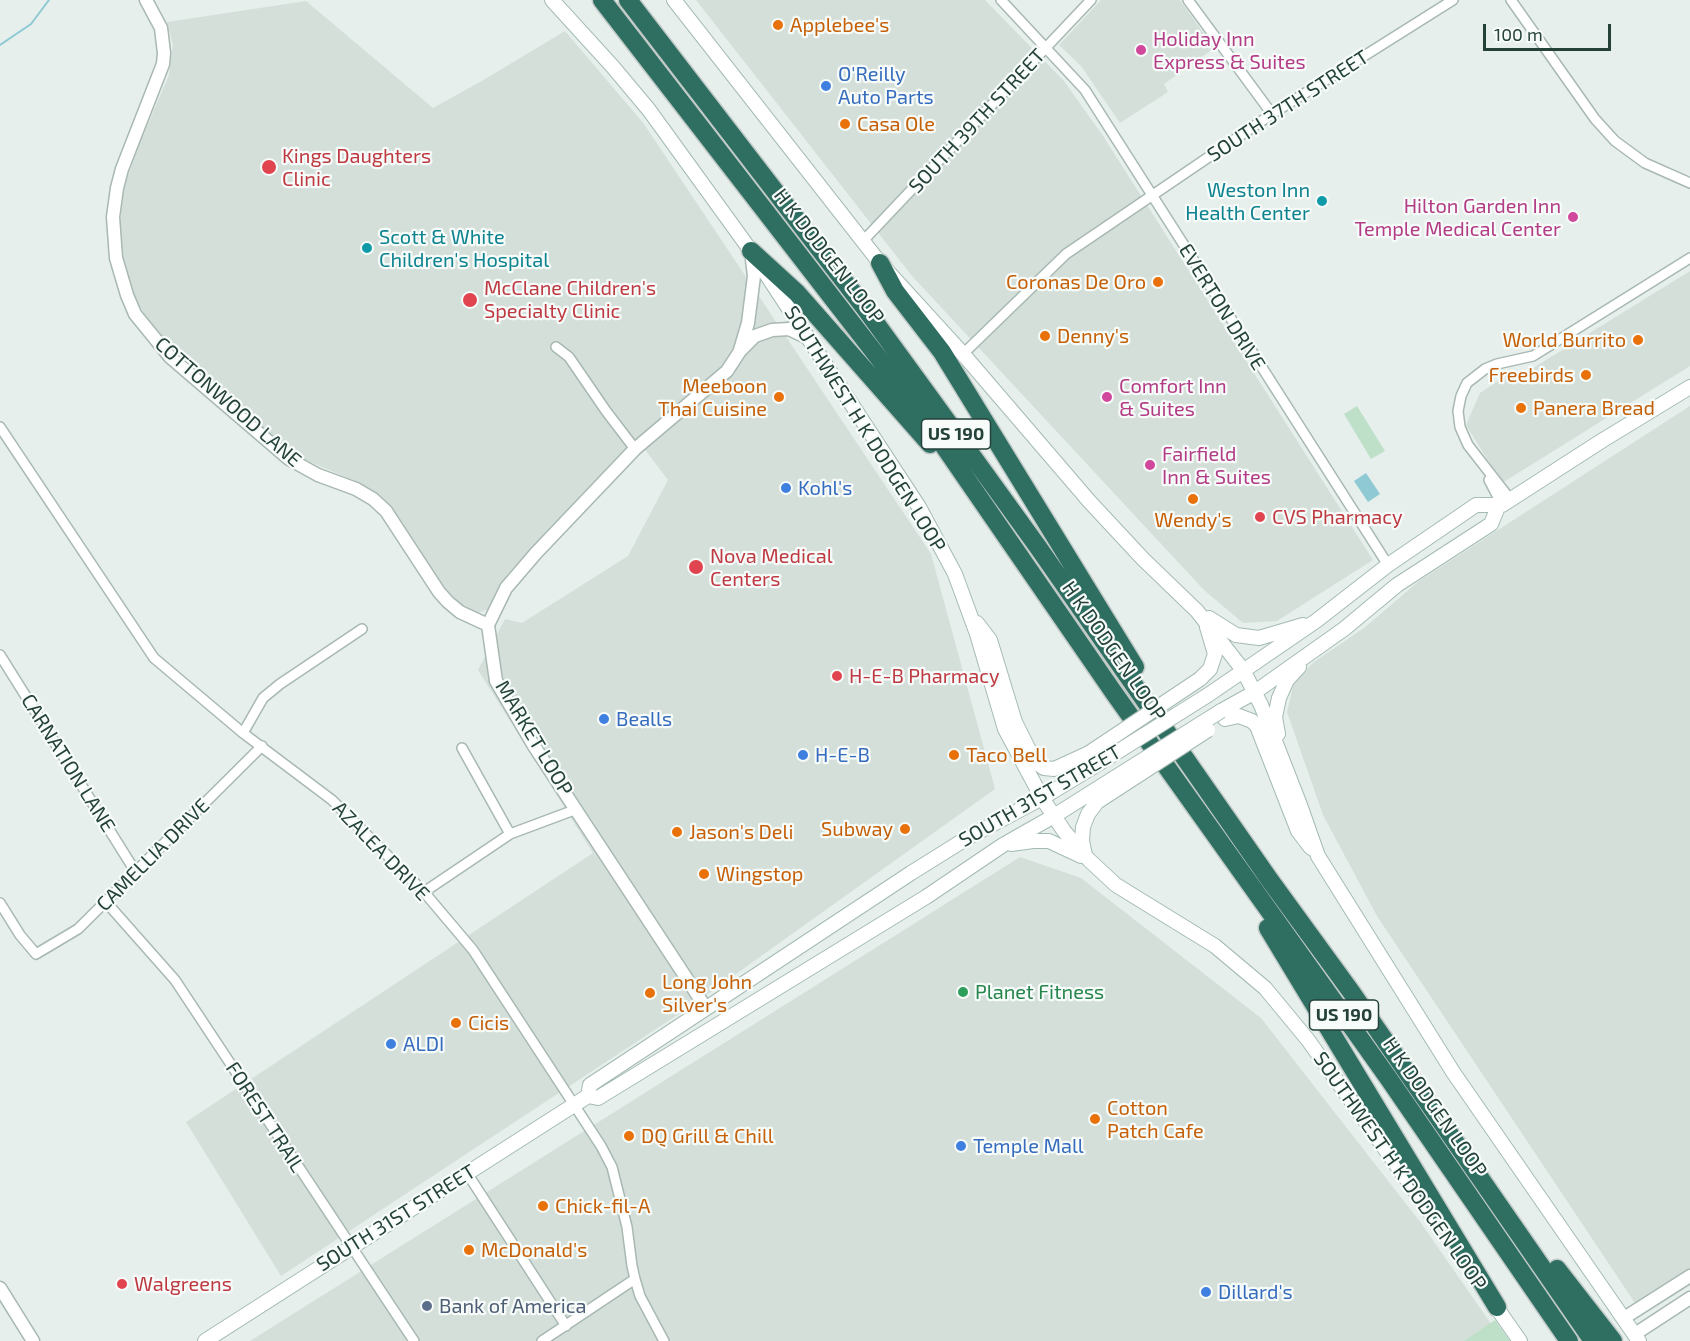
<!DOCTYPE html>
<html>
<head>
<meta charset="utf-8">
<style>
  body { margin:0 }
  #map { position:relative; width:1690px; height:1341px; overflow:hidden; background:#e6efeb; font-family:"Exo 2",sans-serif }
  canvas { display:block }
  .scale { position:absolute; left:1483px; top:24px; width:128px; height:27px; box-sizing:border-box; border:3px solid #24423a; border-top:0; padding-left:8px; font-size:18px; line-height:21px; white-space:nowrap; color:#24423a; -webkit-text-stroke:4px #f7fbf9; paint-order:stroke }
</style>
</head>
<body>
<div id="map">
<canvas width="1690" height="1341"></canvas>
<div class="scale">100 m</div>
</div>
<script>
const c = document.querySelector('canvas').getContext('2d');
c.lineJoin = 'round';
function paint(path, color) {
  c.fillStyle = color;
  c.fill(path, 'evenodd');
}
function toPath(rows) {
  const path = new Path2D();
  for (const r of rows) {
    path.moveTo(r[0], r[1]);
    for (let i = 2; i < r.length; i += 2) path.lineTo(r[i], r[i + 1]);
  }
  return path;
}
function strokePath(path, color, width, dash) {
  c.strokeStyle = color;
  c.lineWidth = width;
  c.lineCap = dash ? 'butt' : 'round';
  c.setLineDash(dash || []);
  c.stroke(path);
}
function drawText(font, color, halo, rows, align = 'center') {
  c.font = font + ' "Exo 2",sans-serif';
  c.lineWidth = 4.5;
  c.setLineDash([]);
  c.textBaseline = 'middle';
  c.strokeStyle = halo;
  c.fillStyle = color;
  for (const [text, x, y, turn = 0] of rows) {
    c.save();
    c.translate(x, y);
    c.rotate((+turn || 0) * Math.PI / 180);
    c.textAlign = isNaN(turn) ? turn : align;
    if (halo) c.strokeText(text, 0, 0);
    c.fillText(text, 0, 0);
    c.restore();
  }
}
paint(toPath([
  [696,0,985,0,1064,81,1103,136,1373,560,1277,621,1243,623,1204,590,912,276],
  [1101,0,1180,0,1214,48,1164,84,1168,92,1120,123,1081,66,1059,45],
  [306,1,433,108,480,82,565,31,644,124,931,554,995,789,694,1004,281,1276,186,1122,593,853,478,670,505,619,522,623,628,556,668,480,637,439,510,571,496,591,489,609,475,614,457,601,441,583,403,524,379,495,353,480,303,459,278,443,171,348,151,324,136,300,129,282,124,264,120,227,122,194,138,147,169,75,173,45,167,22],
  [1690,271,1690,366,1502,483,1466,425,1480,393,1510,373,1525,373],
  [1690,406,1690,1271,1637,1306,1377,916,1323,815,1287,712,1294,682,1314,662,1364,628,1419,581],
  [1020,857,1081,878,1261,1018,1421,1223,1503,1341,250,1341]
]), '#d4dfda');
paint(toPath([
  [1357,406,1385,451,1371,459,1344,414],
  [1495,1320,1510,1341,1464,1341,1486,1326]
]), '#bfe0c8');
paint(toPath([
  [1366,473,1380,494,1368,502,1354,481]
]), '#8ec9d4');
strokePath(toPath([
  [0,45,31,24,49,0]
]), '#8ec9d4', 2);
const minor = toPath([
  [1001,0,1085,90,1388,565],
  [1188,0,1272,114],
  [1511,0,1595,119,1615,141,1645,163,1690,183],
  [863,241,1091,0],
  [556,347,569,357,606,411,635,449],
  [963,354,1066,254,1272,114,1453,0],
  [0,427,154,658,243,733,332,800,424,892,473,950,601,1146,612,1167,627,1227,632,1266,635,1279,640,1296,664,1341],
  [1489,480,1502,505],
  [1510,499,1468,445,1460,427,1458,411,1461,396,1467,383,1485,369,1497,364,1533,356,1690,258],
  [0,655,135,871],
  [243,733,263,698,280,684,362,629],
  [462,748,510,834],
  [424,892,510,834,577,809],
  [106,902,175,980,414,1341],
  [0,903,20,935,36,954,78,929,262,746],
  [467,1173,566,1326],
  [542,1341,635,1279]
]);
const tertiary = toPath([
  [146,0,161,28,164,53,163,64,122,169,117,188,113,217,116,258,127,295,135,314,170,357,289,459,318,475,356,489,373,499,386,511,439,592,448,602,460,612,488,625],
  [740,350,748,323,754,276,751,251],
  [706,1008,534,746,496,681,488,625,506,588,536,553,635,449,727,371,740,351,755,336,772,330,789,329,810,339],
  [0,1288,33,1341],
  [1624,1318,1690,1276],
  [1635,1334,1690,1298]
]);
const secondary = toPath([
  [552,0,613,67,649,110,751,251,919,507,955,574,977,634,1005,729,1042,798,1064,831,1089,860,1116,885,1215,946,1265,988,1308,1040,1436,1221],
  [674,0,880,263,963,354,1089,501,1143,559,1197,611,1243,670,1261,705,1300,805,1318,856,1453,1072,1639,1341],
  [1209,618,1236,635,1259,638,1303,625],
  [977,623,990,640,1015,722,1033,758,1038,764,1044,768,1054,769,1089,753],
  [1200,679,1210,669,1215,654,1207,627],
  [1208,695,1316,621,1388,565,1476,505,1502,505,1603,440,1690,387],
  [1221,711,1255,692,1344,629,1397,585,1491,524,1498,507],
  [1225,719,1239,716,1252,721,1257,726,1298,831,1311,848],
  [1278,734,1275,717,1279,698,1287,680,1299,667],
  [1011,844,1033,841,1049,841,1081,856],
  [1085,855,1082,841,1083,827,1088,814,1097,802,1117,789],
  [588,1096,590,1085,911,873,967,838,1042,798,1098,764],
  [1492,1301,1520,1341],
  [205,1341,588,1096,598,1098,926,897,1003,845,1054,816,1111,780]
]);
const motorway = toPath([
  [602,0,919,410,1114,693,1389,1079,1569,1341],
  [628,0,864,307,931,399,1038,547,1269,879,1352,993,1593,1341],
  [751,251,797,293,930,444],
  [880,263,895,291,942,352,1135,667],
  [1268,928,1497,1307],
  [1557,1269,1613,1341]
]);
strokePath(minor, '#a8b8b2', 12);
strokePath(tertiary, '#a8b8b2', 15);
strokePath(secondary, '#a4bbb3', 16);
strokePath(motorway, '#c2cac8', 21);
strokePath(minor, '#fff', 9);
strokePath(tertiary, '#fff', 12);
strokePath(secondary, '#fff', 14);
strokePath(motorway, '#2f6f62', 18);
const secondaryBridge = toPath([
  [1089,753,1200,679],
  [1098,764,1208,695],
  [1111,780,1221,711],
  [1117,789,1208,730]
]);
strokePath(secondaryBridge, '#a4bbb3', 16, []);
strokePath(secondaryBridge, '#fff', 14);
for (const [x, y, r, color] of [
  [778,25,6,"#e8710a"],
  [1141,50,6,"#d1479c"],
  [826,86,6,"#3f7fe0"],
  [845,124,6,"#e8710a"],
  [269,167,8,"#e0444e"],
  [1322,201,6,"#0f9aa8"],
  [1573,217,6,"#d1479c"],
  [367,248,6,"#0f9aa8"],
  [1158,282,6,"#e8710a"],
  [470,300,8,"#e0444e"],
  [1045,336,6,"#e8710a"],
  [1638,340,6,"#e8710a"],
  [1586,375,6,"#e8710a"],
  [779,397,6,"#e8710a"],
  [1107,397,6,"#d1479c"],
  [1521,408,6,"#e8710a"],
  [1150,465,6,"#d1479c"],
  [786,488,6,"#3f7fe0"],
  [1193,499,6,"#e8710a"],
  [1260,517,6,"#e0444e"],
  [696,567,8,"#e0444e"],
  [837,676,6,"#e0444e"],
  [604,719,6,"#3f7fe0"],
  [803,755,6,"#3f7fe0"],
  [954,755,6,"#e8710a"],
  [905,829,6,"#e8710a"],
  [677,832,6,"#e8710a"],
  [704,874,6,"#e8710a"],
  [963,992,6,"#2e9e5b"],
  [650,993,6,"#e8710a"],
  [456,1023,6,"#e8710a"],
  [391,1044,6,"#3f7fe0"],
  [1095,1119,6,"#e8710a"],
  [629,1136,6,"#e8710a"],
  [961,1146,6,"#3f7fe0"],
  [543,1206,6,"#e8710a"],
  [469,1250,6,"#e8710a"],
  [122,1284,6,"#e0444e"],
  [1206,1292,6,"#3f7fe0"],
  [427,1306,6,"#5c6f8a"]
]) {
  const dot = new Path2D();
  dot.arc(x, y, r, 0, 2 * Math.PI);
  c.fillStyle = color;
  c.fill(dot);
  strokePath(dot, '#f7fbf9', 2);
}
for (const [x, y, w] of [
  [956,434,69],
  [1344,1015,69]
]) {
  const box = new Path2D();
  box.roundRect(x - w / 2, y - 15, w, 30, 4.5);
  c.fillStyle = '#f7fbf9';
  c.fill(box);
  strokePath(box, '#24423a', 1.5);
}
drawText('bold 18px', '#24423a', null, [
  ["US 190",956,434],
  ["US 190",1344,1015]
]);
drawText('20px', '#c56008', '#f7fbf9', [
  ["Applebee's",790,25],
  ["Casa Ole",857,124],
  ["Coronas De Oro",1146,282,"right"],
  ["Denny's",1057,336],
  ["World Burrito",1626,340,"right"],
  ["Freebirds",1574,375,"right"],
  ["Meeboon",767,386,"right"],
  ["Thai Cuisine",767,409,"right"],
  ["Panera Bread",1533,408],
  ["Wendy's",1193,520,"center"],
  ["Taco Bell",966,755],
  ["Subway",893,829,"right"],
  ["Jason's Deli",689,832],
  ["Wingstop",716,874],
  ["Long John",662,982],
  ["Silver's",662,1005],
  ["Cicis",468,1023],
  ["Cotton",1107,1108],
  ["Patch Cafe",1107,1131],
  ["DQ Grill & Chill",641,1136],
  ["Chick-fil-A",555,1206],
  ["McDonald's",481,1250]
], 'left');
drawText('20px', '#b23c85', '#f7fbf9', [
  ["Holiday Inn",1153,39],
  ["Express & Suites",1153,62],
  ["Hilton Garden Inn",1561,206,"right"],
  ["Temple Medical Center",1561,229,"right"],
  ["Comfort Inn",1119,386],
  ["& Suites",1119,409],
  ["Fairfield",1162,454],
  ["Inn & Suites",1162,477]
], 'left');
drawText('20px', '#366cbe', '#f7fbf9', [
  ["O'Reilly",838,74],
  ["Auto Parts",838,97],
  ["Kohl's",798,488],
  ["Bealls",616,719],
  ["H-E-B",815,755],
  ["ALDI",403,1044],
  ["Temple Mall",973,1146],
  ["Dillard's",1218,1292]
], 'left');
drawText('20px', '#24423a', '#f7fbf9', [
  ["SOUTH 37TH STREET",1288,106,-33],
  ["SOUTH 39TH STREET",977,121,-47],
  ["H K DODGEN LOOP",829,256,52],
  ["EVERTON DRIVE",1222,307,58],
  ["COTTONWOOD LANE",228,402,41],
  ["SOUTHWEST H K DODGEN LOOP",865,429,58],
  ["H K DODGEN LOOP",1114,651,55],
  ["MARKET LOOP",534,738,59],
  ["CARNATION LANE",68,763,58],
  ["SOUTH 31ST STREET",1040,796,-30],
  ["AZALEA DRIVE",381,851,46],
  ["CAMELLIA DRIVE",153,855,-45],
  ["H K DODGEN LOOP",1435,1107,55],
  ["FOREST TRAIL",265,1117,57],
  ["SOUTHWEST H K DODGEN LOOP",1400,1171,55],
  ["SOUTH 31ST STREET",396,1218,-32]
]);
drawText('20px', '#be3a42', '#f7fbf9', [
  ["Kings Daughters",282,156],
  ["Clinic",282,179],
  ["McClane Children's",484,288],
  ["Specialty Clinic",484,311],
  ["CVS Pharmacy",1272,517],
  ["Nova Medical",710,556],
  ["Centers",710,579],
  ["H-E-B Pharmacy",849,676],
  ["Walgreens",134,1284]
], 'left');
drawText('20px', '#0d838f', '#f7fbf9', [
  ["Weston Inn",1310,190],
  ["Health Center",1310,213],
  ["Scott & White",379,237,"left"],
  ["Children's Hospital",379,260,"left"]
], 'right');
drawText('20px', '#27864d', '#f7fbf9', [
  ["Planet Fitness",975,992]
], 'left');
drawText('20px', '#4e5e75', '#f7fbf9', [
  ["Bank of America",439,1306]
], 'left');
</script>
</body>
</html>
